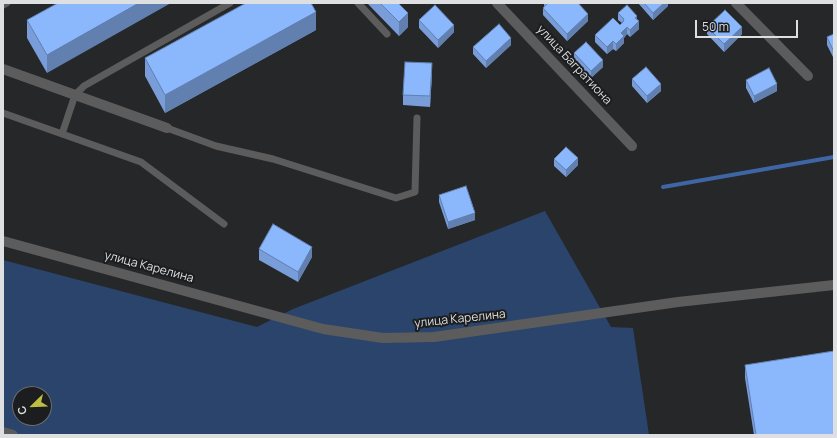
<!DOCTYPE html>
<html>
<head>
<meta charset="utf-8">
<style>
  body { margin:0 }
  #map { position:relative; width:837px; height:438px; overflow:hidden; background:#262729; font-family:Manrope,sans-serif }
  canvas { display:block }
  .frame { position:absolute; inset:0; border:4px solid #dedfe0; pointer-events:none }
  .north { position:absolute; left:12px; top:386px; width:40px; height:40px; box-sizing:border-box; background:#1c1d1f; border:1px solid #6a6b6c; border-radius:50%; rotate:247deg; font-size:11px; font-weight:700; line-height:16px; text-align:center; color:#dedfe0 }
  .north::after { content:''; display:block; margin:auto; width:14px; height:18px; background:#bfbe42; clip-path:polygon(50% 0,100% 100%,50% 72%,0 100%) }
  .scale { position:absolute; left:695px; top:20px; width:103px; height:18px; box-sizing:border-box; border:2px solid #dedfe0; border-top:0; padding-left:5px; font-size:12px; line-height:14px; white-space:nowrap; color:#dedfe0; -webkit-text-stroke:3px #1c1d1f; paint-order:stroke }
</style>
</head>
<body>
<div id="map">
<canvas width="837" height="438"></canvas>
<div class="frame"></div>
<div class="north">С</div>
<div class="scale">50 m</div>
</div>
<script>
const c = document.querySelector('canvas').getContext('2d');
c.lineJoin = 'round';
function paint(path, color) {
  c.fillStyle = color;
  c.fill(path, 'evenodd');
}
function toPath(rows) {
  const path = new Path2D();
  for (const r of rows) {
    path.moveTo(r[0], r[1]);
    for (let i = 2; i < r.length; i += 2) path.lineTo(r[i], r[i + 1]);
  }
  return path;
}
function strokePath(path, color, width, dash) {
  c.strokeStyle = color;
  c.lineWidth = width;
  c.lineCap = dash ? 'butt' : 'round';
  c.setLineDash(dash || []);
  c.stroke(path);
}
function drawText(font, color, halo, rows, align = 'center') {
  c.font = font + ' Manrope,sans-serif';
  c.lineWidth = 4;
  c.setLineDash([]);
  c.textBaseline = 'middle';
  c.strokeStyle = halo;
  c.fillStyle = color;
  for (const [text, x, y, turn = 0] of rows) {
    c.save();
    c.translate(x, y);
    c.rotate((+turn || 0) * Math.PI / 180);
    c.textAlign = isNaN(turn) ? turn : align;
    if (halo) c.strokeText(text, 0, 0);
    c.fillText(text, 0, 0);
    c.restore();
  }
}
paint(toPath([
  [545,211,611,327,633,328,649,435,3,435,3,260,257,327,293,309],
  [20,394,44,394,44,418,20,418]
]), '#2a446c');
strokePath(toPath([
  [663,187,834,157]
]), '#3e66a5', 4);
strokePath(toPath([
  [358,3,387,34],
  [3,5,7,3],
  [3,113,141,162,224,224],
  [167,128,216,146,273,159,396,198,415,192,417,118],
  [62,134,75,95,84,86,230,3]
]), '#5c5c5d', 7);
strokePath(toPath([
  [497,3,632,146],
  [736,3,808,76],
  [3,69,167,128],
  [3,241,323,329,383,338,434,337,678,302,834,285],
  [3,432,13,435]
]), '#5c5c5d', 10);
paint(toPath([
  [58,3,47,73,27,38,27,20],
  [367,3,398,3,408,27,399,36],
  [544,3,578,3,588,21,567,41,543,15,543,8,544,7],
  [638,3,668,3,668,6,653,20],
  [618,13,637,20,639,29,630,37,627,34,624,38,624,43,616,51,613,49,607,54,595,42,595,35,620,25,622,23,618,20],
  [419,20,454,32,438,48,419,28],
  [707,27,742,34,724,52,707,34],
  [316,30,165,113,145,76,145,58],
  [834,34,834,59,827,45,827,37],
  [511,45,486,68,473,54,473,47],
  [574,53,603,67,591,78,574,60],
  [432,74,430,107,403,105,403,95],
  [632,79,661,91,647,103,632,86],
  [746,80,777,91,754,103,746,88],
  [554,159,578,165,566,177,554,166],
  [439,195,475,220,448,229,439,202],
  [259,249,312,257,298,282,259,260],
  [745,365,834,435,754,435,745,378]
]), '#789dd9');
paint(toPath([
  [139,3,171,3,47,73,47,55],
  [664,3,668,3,668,6,653,20,653,13],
  [316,12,316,30,165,113,165,95],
  [408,13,408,27,399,36,399,22],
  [588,14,588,21,567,41,567,34],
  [637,16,637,22,639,21,639,29,630,37,630,30,635,18],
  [454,25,454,32,438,48,438,40],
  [627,27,627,34,624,38,624,43,616,51,616,44,621,33],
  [742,27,742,34,724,52,724,44],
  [511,38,511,45,486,68,486,61],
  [613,41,613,49,607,54,607,47],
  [603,60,603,67,591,78,591,71],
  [432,63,432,74,430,107,430,96],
  [661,84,661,91,647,103,647,96],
  [777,84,777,91,754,103,754,96],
  [578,158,578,165,566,177,566,170],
  [475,213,475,220,448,229,448,222],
  [312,247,312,257,298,282,298,272]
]), '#6180b0');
const building = toPath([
  [58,3,139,3,47,55,27,20,58,3],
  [246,3,311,3,316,12,165,95,145,58,246,3],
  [380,3,398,3,408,13,399,22,380,3],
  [546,3,578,3,588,14,567,34,543,8,547,4,546,3],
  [644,3,664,3,653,13,644,3],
  [435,5,454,25,438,40,419,20,435,5],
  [627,5,637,16,635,18,639,21,630,30,627,27,621,33,624,36,616,44,613,41,607,47,595,35,613,18,620,25,623,22,624,19,618,13,627,5],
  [725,10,742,27,724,44,707,27,725,10],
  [499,24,511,38,486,61,473,47,499,24],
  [834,34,834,52,827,37,834,34],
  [586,42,603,60,591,71,574,53,586,42],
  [405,62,432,63,430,96,403,95,405,62],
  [646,67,661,84,647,96,632,79,646,67],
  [769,68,777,84,754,96,746,80,769,68],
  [566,147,578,158,566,170,554,159,566,147],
  [466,186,475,213,448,222,439,195,466,186],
  [273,224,312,247,298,272,259,249,273,224],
  [834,351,834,435,756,435,745,365,834,351]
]);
paint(building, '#8bb7fc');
strokePath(building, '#6180b0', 1);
drawText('12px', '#dedfe0', '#1c1d1f', [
  ["улица Багратиона",574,65,47],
  ["улица Карелина",149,267,15],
  ["улица Карелина",460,319,-6]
]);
</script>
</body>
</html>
